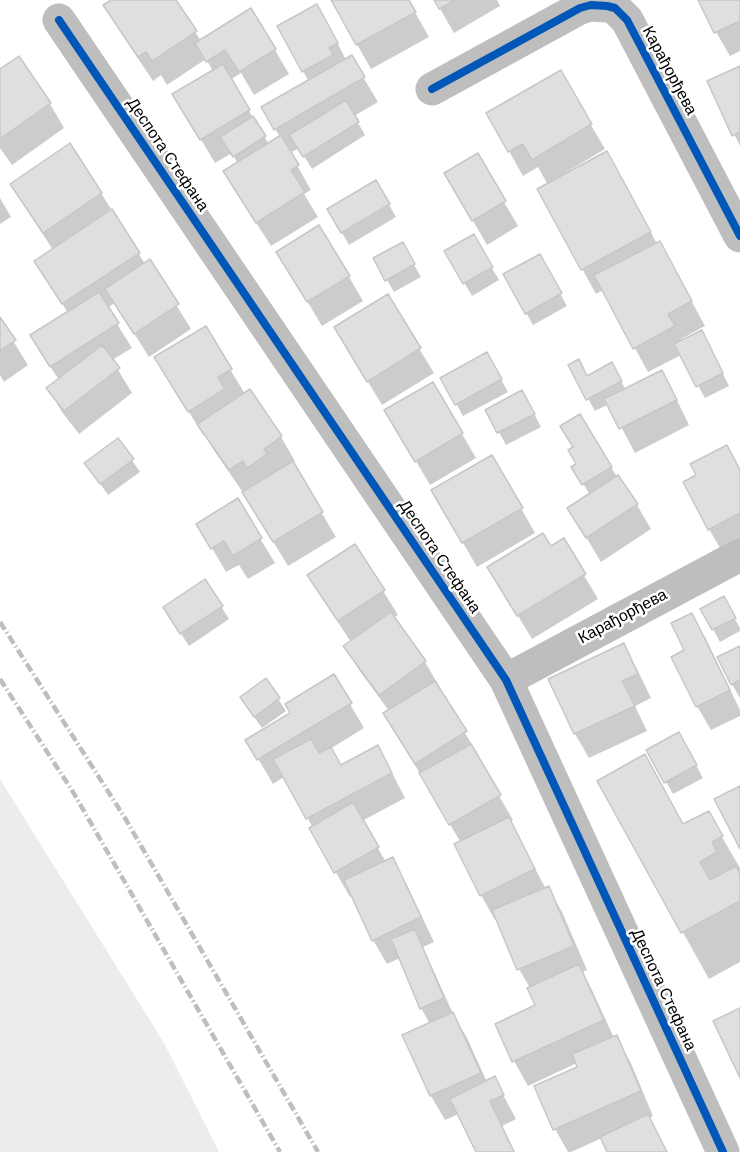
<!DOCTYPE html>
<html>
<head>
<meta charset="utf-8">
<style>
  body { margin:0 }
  canvas { display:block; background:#fff }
</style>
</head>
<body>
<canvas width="740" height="1152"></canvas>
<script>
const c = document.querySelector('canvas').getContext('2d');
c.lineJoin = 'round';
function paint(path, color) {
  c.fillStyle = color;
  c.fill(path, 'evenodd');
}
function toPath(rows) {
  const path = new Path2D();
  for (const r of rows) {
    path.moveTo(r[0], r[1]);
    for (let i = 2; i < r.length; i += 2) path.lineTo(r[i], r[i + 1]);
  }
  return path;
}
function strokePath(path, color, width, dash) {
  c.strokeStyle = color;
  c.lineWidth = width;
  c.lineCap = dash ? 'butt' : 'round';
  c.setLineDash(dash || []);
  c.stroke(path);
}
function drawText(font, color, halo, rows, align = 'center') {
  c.font = font + ' "DM Sans",sans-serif';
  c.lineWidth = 5;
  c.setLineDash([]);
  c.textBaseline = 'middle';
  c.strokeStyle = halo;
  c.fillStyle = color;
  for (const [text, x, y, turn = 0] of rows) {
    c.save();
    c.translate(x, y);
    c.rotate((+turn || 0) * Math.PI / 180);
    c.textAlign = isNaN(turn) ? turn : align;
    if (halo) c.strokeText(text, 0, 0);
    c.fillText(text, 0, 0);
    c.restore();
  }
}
paint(toPath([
  [0,779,164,1043,219,1152,0,1152]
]), '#ececec');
paint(toPath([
  [114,0,174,0,201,41,275,50,289,74,254,95,241,73,230,80,269,144,280,137,263,108,309,82,279,27,331,30,346,60,351,57,378,102,354,116,365,135,312,169,299,148,290,153,311,190,304,194,318,217,271,246,239,196,238,164,232,153,215,163,188,118,213,71,206,59,167,85,161,75,153,81,119,30,105,6],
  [332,0,408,0,429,37,371,69],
  [435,0,497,0,500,6,454,33],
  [700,0,740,0,740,51,730,56,716,32],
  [19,58,50,104,64,128,12,165,0,148,0,71],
  [740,67,740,146,709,82],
  [560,72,605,149,565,173,566,175,621,177,657,244,673,267,705,326,681,339,682,342,708,344,729,386,705,398,681,355,648,372,603,290,596,294,539,190,548,185,538,167,523,176,488,114],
  [477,156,518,226,487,245,446,174],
  [376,182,396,217,349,245,329,210],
  [12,184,101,193,145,264,149,261,191,329,149,357,115,303,107,308,132,348,112,360,132,393,79,434,62,412,48,388,59,380,46,360,68,313,36,262,53,250,26,208],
  [0,198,11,217,0,224],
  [473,236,499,280,472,296,446,252],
  [402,244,421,277,394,292,375,259],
  [539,256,567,306,533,325,505,275],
  [292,276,349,277,363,301,322,326],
  [387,296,434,373,382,405,350,352],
  [0,320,28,365,4,382,0,375],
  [205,328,245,394,249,391,281,437,295,461,292,463,336,537,288,566,244,494,213,449,205,435,203,435,170,381],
  [487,354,508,392,463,416,442,378],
  [611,364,626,390,675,396,689,425,635,453,609,404,595,411,570,366,587,377],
  [433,384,476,458,430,485,386,410],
  [529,404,541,427,506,445,487,410],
  [580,416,617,477,618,477,637,505,651,529,601,562,583,532,590,495,573,467,578,465,575,448],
  [118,440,140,472,108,495,94,475],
  [492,457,535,533,477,567,433,491],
  [740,470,740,545,723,553,709,529],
  [237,501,275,563,248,579,239,565,226,572,198,524],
  [563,540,598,599,532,639,503,591,550,548],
  [355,546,398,615,393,618,425,662,439,686,437,687,479,756,477,758,513,820,510,822,546,889,548,888,562,912,587,970,582,972,592,990,614,1038,616,1037,630,1061,653,1116,649,1118,667,1152,608,1152,602,1138,571,1152,568,1152,555,1129,579,1068,577,1063,528,1086,514,1061,497,1025,537,1006,530,988,519,969,497,919,495,920,481,895,461,843,399,738,389,711,359,670,345,646,351,642,323,600,309,575],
  [205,581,229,619,189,646,172,620],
  [723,598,740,628,740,631,720,642,702,609],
  [692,615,706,639,740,710,740,716,711,730,697,706,686,651],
  [623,645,637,669,651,698,635,706,647,731,589,758,575,734,550,680],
  [740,647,740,698,732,684],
  [266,680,286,711,262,728,249,710],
  [350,704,364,728,330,749,340,767,391,771,405,798,362,821,386,862,392,859,406,883,434,942,423,947,454,1016,467,1038,487,1082,494,1078,516,1119,502,1126,515,1152,477,1152,459,1114,445,1120,431,1096,404,1035,430,1024,421,1008,400,958,387,964,373,940,352,895,350,897,311,829,313,828,285,776,273,784,247,740],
  [679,734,703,778,673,794,648,750],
  [599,782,684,826,708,813,740,868,740,962,709,979]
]), '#0003');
const building = toPath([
  [111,0,176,0,197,31,152,61,146,52,138,57,103,5,111,0],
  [331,0,409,0,416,12,356,45,331,0],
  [434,0,455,0,439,9,434,0],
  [698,0,740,0,740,21,714,33,698,0],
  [317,4,338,43,329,48,333,55,302,72,277,26,317,4],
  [251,8,276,49,239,72,225,50,206,62,195,43,251,8],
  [352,55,365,77,274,130,261,107,352,55],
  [19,56,51,103,0,139,0,69,19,56],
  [223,64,250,110,200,140,172,94,223,64],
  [740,66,740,132,732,136,707,81,740,66],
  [561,70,592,124,532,160,523,144,508,152,486,113,561,70],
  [346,100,359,122,303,157,289,135,346,100],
  [253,116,266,136,233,157,220,137,253,116],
  [281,135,299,165,291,170,305,192,256,223,223,171,281,135],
  [70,143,102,193,43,233,10,184,70,143],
  [607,151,651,232,581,270,537,189,607,151],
  [478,153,506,201,472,221,444,173,478,153],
  [376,180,390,204,341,233,327,209,376,180],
  [112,209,140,253,62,304,34,261,112,209],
  [319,225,350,276,307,302,276,252,319,225],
  [474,234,493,267,463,284,444,251,474,234],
  [660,241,692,301,668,314,675,326,633,349,594,275,660,241],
  [403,242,415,264,385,281,373,258,403,242],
  [540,254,562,293,525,314,503,274,540,254],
  [150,259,179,304,134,334,105,289,150,259],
  [99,292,119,323,50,367,30,335,99,292],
  [388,294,421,348,367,382,334,327,388,294],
  [0,317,16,340,0,351,0,317],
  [206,326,232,369,218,377,225,389,188,412,154,357,206,326],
  [702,330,723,373,696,387,674,344,702,330],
  [102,345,120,368,64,411,46,388,102,345],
  [487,352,502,379,455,405,440,378,487,352],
  [579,359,587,376,612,362,622,381,586,400,568,365,579,359],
  [662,370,677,400,619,429,604,399,662,370],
  [433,382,463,433,415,462,384,410,433,382],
  [250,389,282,436,264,449,267,454,247,468,243,461,229,470,197,424,250,389],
  [522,390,535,414,497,433,485,410,522,390],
  [580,414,612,467,582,485,571,467,576,464,568,450,573,447,560,426,580,414],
  [118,438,134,459,100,484,84,463,118,438],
  [727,445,740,470,740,513,708,530,683,482,696,475,690,464,727,445],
  [492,455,523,508,462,543,431,490,492,455],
  [293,461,323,512,273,542,242,492,293,461],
  [618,475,638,504,586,538,567,508,618,475],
  [238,498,262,538,233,556,224,541,211,549,196,524,238,498],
  [543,533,551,546,564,538,586,574,517,616,487,567,543,533],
  [355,544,385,590,338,621,307,575,355,544],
  [205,579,223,606,180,634,163,607,205,579],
  [724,596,736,618,712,630,700,609,724,596],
  [391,612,426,661,379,695,343,646,391,612],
  [692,613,730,690,696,707,671,657,684,650,671,623,692,613],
  [624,643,638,674,622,681,635,706,574,734,548,679,624,643],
  [740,646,740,680,731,685,717,657,740,646],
  [334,674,352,703,257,760,245,740,290,713,285,704,334,674],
  [266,678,280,698,254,717,240,697,266,678],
  [435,681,467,731,415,764,383,713,435,681],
  [679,732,697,765,664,783,646,750,679,732],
  [311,739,319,753,331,747,341,765,378,745,392,773,306,819,273,759,311,739],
  [471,744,501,795,449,825,419,773,471,744],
  [645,754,683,824,709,811,723,836,712,842,717,852,700,862,710,880,736,866,740,875,740,901,681,933,597,781,645,754],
  [740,786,740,849,714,799,740,786],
  [353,802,379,847,334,873,309,828,353,802],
  [509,817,535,869,480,896,454,844,509,817],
  [393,857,421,917,372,941,344,880,393,857],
  [549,886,574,946,517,970,492,910,549,886],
  [415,929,444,998,420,1009,391,939,415,929],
  [579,964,604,1020,512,1062,495,1024,535,1005,527,988,579,964],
  [740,1008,740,1078,713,1021,740,1008],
  [453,1012,481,1073,430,1096,402,1035,453,1012],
  [617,1035,641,1091,553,1130,534,1086,577,1067,572,1054,617,1035],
  [495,1076,504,1095,490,1101,514,1152,476,1152,450,1099,495,1076],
  [648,1114,667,1152,607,1152,600,1137,648,1114]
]);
paint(building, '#dfdfdf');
strokePath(building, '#c7c7c7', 1.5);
strokePath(toPath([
  [59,20,506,680,723,1152],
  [432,89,580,8,591,5,607,6,615,8,627,20,740,236],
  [506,680,740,555]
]), '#bebebe', 33);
strokePath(toPath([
  [0,622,125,818,318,1152],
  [0,679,73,792,280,1152]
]), '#bebebe', 4.5, [9, 3, 1.5, 3]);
strokePath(toPath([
  [59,20,506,680,723,1152],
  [432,89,580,8,591,5,607,6,615,8,627,20,740,236]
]), '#0057b8', 8);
drawText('16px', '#000', '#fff', [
  ["Карађорђева",669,71,62],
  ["Деспота Стефана",167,155,56],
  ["Деспота Стефана",439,557,56],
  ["Карађорђева",623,617,-28],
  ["Деспота Стефана",663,990,65]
]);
</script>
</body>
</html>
